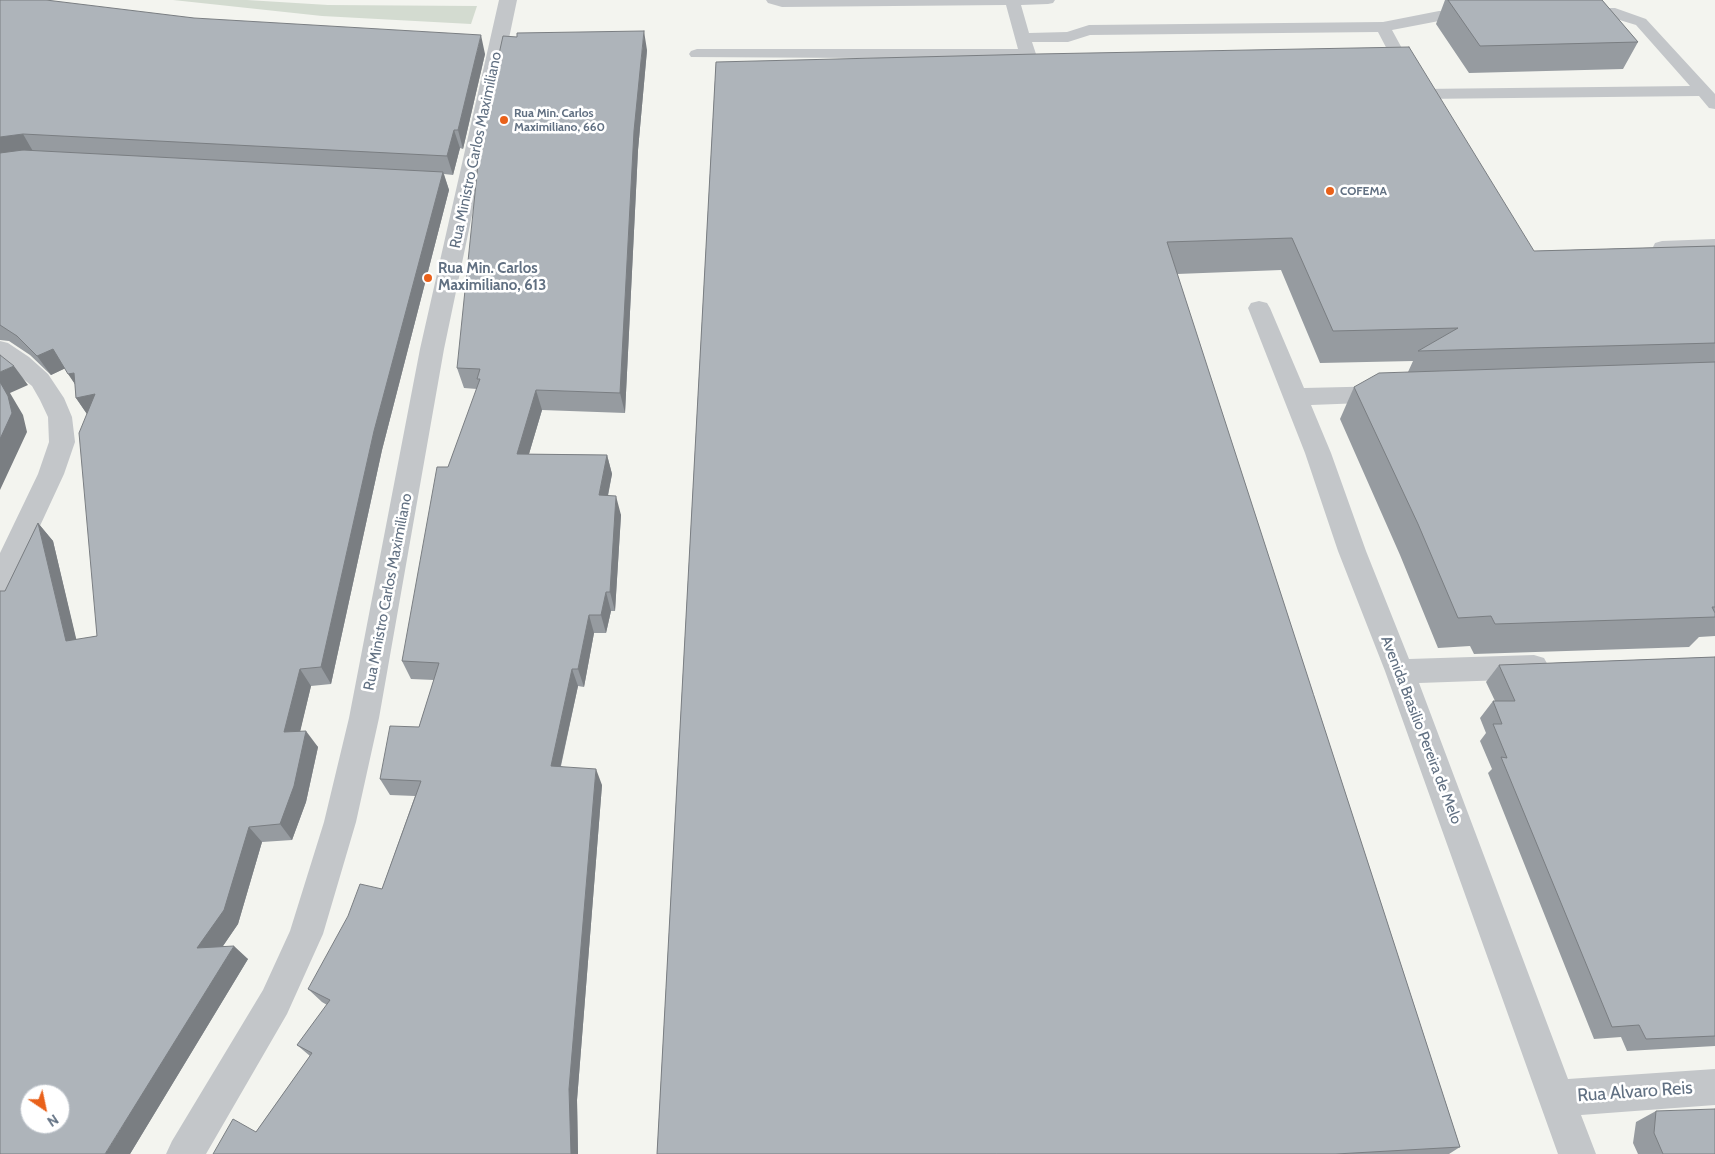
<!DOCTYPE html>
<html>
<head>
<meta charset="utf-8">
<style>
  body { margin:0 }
  #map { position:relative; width:1715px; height:1154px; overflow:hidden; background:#f3f4ef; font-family:Cabin,sans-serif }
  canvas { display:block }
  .north { position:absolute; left:20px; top:1084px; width:50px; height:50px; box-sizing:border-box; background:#fff; border:1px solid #c0c6cd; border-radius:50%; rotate:146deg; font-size:14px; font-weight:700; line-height:20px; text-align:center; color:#617082 }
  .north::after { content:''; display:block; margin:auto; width:18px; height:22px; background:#e9611a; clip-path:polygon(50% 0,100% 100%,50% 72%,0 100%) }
</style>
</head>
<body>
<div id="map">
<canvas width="1715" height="1154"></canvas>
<div class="north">N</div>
</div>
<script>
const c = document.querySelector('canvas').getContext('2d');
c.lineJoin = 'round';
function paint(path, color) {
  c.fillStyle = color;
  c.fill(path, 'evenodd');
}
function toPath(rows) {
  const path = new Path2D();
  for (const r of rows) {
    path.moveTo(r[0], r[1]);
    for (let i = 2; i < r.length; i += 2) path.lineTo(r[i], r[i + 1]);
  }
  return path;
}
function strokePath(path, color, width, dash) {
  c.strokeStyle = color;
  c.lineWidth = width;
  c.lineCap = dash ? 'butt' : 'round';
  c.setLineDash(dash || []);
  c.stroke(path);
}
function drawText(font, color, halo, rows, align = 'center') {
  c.font = font + ' Cabin,sans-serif';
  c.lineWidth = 5;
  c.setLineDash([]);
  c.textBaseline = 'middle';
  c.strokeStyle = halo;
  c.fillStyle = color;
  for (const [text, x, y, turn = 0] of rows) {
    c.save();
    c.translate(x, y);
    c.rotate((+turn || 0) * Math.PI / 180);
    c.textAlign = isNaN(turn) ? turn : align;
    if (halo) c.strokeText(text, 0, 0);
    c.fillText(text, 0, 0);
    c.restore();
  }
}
paint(toPath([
  [173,0,247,0,328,5,477,6,471,24,322,16]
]), '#d3dbd0');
paint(toPath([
  [766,0,1055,0,1053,3,1048,4,1021,5,1029,33,1067,32,1089,25,1383,22,1439,11,1471,10,1476,12,1479,15,1476,18,1471,20,1439,21,1392,30,1417,76,1415,79,1409,81,1403,79,1401,76,1378,32,1090,35,1068,42,1032,42,1036,54,1034,57,1028,59,691,57,689,54,691,51,697,49,1018,49,1006,5,782,7,768,3,766,0],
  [1579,8,1615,8,1646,19,1715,94,1715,109,1709,108,1699,96,1420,99,1414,97,1412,94,1414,91,1420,89,1690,86,1636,25,1613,18,1574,16,1571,13,1574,10,1579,8],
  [1715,239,1715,251,1662,253,1655,251,1653,247,1655,243,1662,241,1715,239]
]), '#c3c6c9');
paint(toPath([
  [499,0,517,0,444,349,379,718,356,822,323,934,287,1014,206,1154,166,1154,172,1141,263,990,290,931,324,822,349,718,420,349,499,0],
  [1259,301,1267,303,1270,308,1304,388,1389,386,1398,388,1401,394,1398,400,1389,402,1311,405,1331,453,1366,551,1409,659,1534,655,1544,658,1549,667,1544,676,1534,679,1419,683,1568,1079,1715,1069,1715,1105,1581,1115,1596,1154,1558,1154,1385,671,1338,551,1305,453,1248,308,1251,303,1259,301],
  [0,341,8,343,29,357,48,374,64,398,72,417,75,442,64,474,14,582,10,590,0,593,0,553,38,474,49,442,48,417,40,400,32,386,0,360,0,341]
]), '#c3c6c9');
paint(toPath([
  [0,0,485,54,463,149,460,148,453,175,444,174,449,190,382,450,331,684,311,686,300,731,318,747,306,802,292,840,262,842,238,924,223,946,248,959,130,1154,5,591,38,523,53,541,76,640,97,636,87,414,76,398,75,384,65,368,51,375,30,355,9,341,0,340],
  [1445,0,1602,0,1638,42,1623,69,1469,73,1436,24],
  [647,50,638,150,625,413,542,410,529,454,607,455,612,474,608,496,621,515,615,611,611,611,606,633,594,633,584,687,578,686,561,766,602,785,577,1100,578,1154,213,1154,256,1132,310,1056,297,1045,327,1005,322,1002,308,989,382,889,415,796,390,795,380,779,419,727,434,680,411,679,402,661,448,467,477,389,464,388,457,368],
  [716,62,1534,251,1715,246,1715,636,1699,637,1689,647,1474,654,1470,646,1438,648,1400,555,1340,419,1354,387,1408,372,1413,361,1320,363,1281,270,1177,274,1460,1147,1449,1154,657,1154],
  [1715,657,1715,1046,1627,1051,1621,1037,1594,1039,1488,773,1492,769,1480,741,1486,733,1480,718,1493,701,1495,701,1486,682,1499,665],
  [1656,1111,1715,1154,1638,1154,1633,1143,1636,1122]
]), '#969ba0');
paint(toPath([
  [644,31,647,50,638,150,625,413,620,393,634,131],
  [481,35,485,54,463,149,458,130],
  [454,130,460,148,453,175,447,156],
  [23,134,34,153,0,157,0,137],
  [443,172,449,190,382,450,331,684,321,667,374,431],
  [53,349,66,368,51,375,37,356],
  [14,366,28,385,10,393,23,415,27,432,0,490,0,372],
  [74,373,81,393,68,374],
  [536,390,542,410,523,474,517,454],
  [95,394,89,417,76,398],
  [607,455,612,474,604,514,599,495],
  [616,496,621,515,615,611,610,592],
  [38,523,53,541,81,659,66,641],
  [606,592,611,611,606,633,601,615],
  [589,615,594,633,584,687,578,669],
  [300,669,311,686,296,749,284,732],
  [572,669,578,686,557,782,551,766],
  [306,731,318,747,306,802,292,840,280,824],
  [596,769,602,785,577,1100,578,1154,571,1154,569,1089],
  [249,827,262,842,238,924,212,962,197,948],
  [234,946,248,959,130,1154,105,1154]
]), '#7a7e82');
const building = toPath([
  [0,0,46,0,194,18,481,35,458,130,454,130,447,156,23,134,0,137,0,0],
  [1448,0,1602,0,1638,42,1480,46,1448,0],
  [644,31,634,131,620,393,536,390,517,454,607,455,599,495,616,496,610,592,606,592,601,615,589,615,578,669,572,669,551,766,596,769,569,1089,571,1154,213,1154,233,1119,256,1132,312,1053,297,1045,330,1000,308,989,348,916,360,884,382,889,421,781,380,779,390,726,419,727,439,663,402,661,437,467,448,467,480,379,477,379,480,369,457,368,481,135,503,36,517,37,517,33,644,31],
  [1409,47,1534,251,1715,246,1715,343,1418,351,1458,328,1333,331,1292,238,1167,242,1460,1147,1336,1154,657,1154,716,62,1037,54,1409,47],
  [23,150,443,172,374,431,321,667,300,669,284,732,306,731,294,786,280,824,249,827,224,910,197,948,234,946,105,1154,0,1154,0,591,5,591,38,523,66,641,97,636,79,433,95,394,76,398,74,373,68,374,53,349,37,356,17,336,0,325,0,153,23,150],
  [30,1094,60,1094,60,1124,30,1124,30,1094],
  [0,355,14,366,0,372,0,355],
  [1715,362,1715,607,1712,607,1715,613,1715,617,1495,624,1491,616,1458,618,1418,524,1354,387,1379,373,1715,362],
  [0,382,8,396,12,413,0,439,0,382],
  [1715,657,1715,1036,1646,1039,1639,1025,1612,1027,1501,757,1507,758,1493,724,1502,724,1493,701,1515,701,1499,665,1715,657],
  [1715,1109,1715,1154,1663,1154,1654,1133,1656,1111,1715,1109]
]);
paint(building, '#aeb4ba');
strokePath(building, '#7a7e82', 1);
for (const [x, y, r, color] of [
  [504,120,5,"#e9611a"],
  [1330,191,5,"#e9611a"],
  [428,278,5,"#e9611a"]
]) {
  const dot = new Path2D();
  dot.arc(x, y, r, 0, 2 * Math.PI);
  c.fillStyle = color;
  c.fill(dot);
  strokePath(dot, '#fff', 2);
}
drawText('bold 12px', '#617082', '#fff', [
  ["Rua Min. Carlos",514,113],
  ["Maximiliano, 660",514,127],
  ["COFEMA",1340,191]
], 'left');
drawText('15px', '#617082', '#fff', [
  ["Rua Ministro Carlos Maximiliano",476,150,-78],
  ["Rua Ministro Carlos Maximiliano",388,592,-79],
  ["Avenida Brasilio Pereira de Melo",1421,730,69]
]);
drawText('bold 15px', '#617082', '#fff', [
  ["Rua Min. Carlos",438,269],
  ["Maximiliano, 613",438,286]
], 'left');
drawText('18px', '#617082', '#fff', [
  ["Rua Alvaro Reis",1635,1092,-4]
]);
</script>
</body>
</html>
